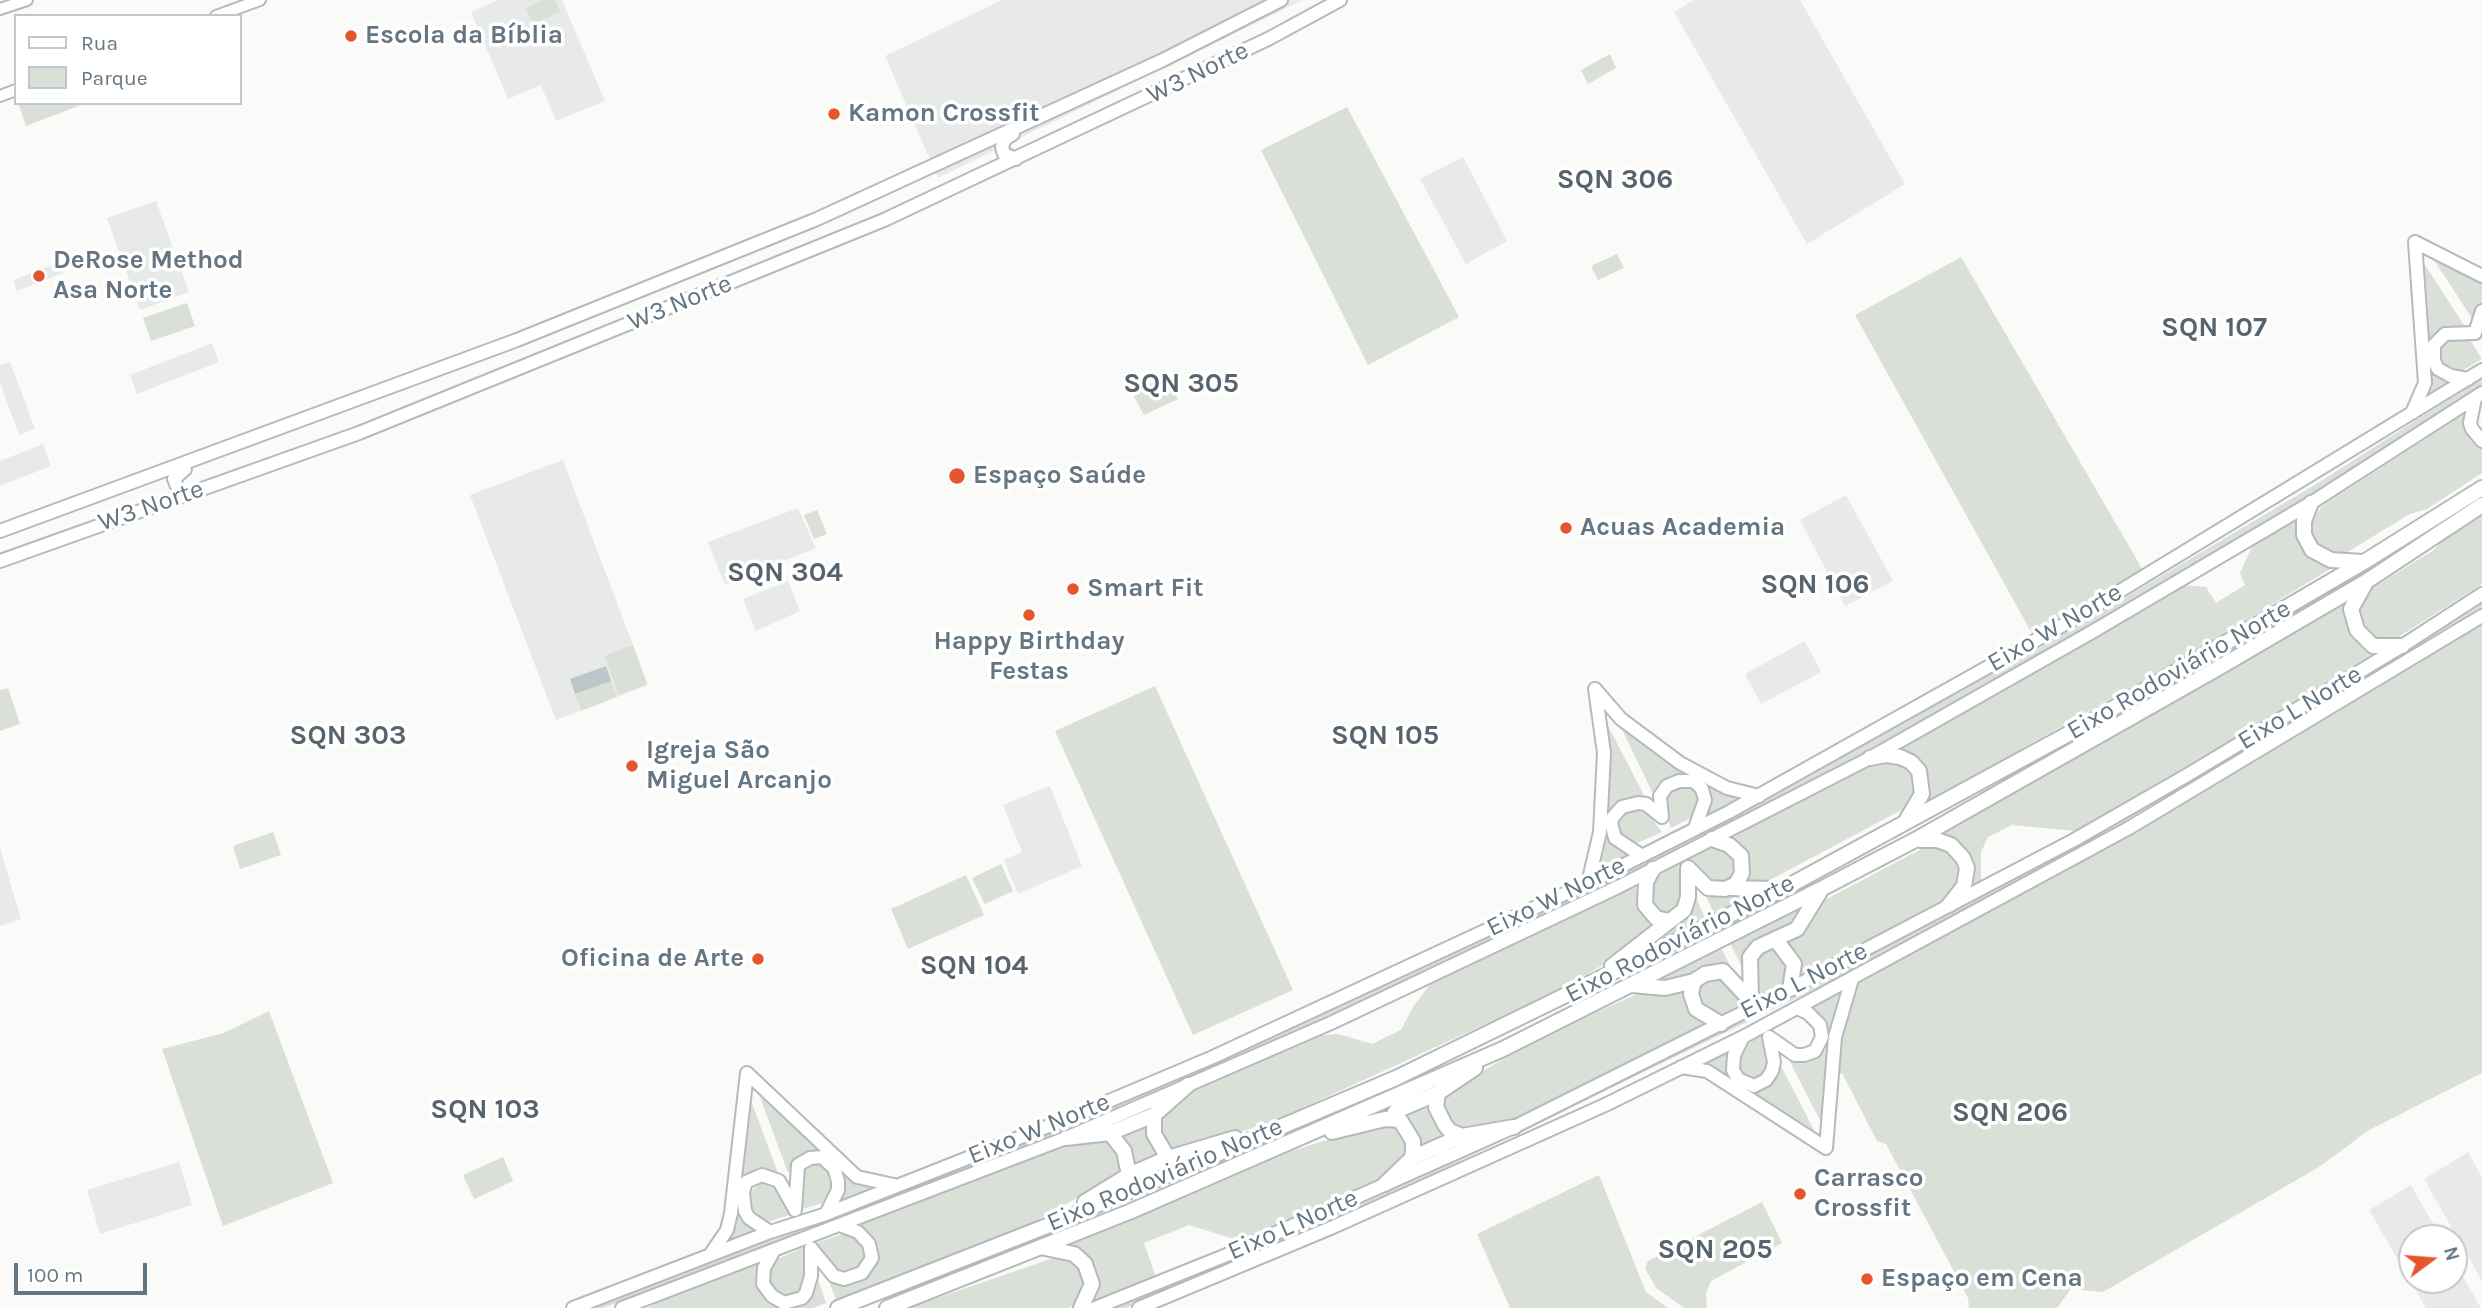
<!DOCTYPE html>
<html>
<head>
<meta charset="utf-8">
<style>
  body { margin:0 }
  #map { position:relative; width:2482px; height:1308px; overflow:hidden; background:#fafaf8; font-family:Karla,sans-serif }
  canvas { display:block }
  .legend { position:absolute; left:14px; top:14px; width:228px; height:91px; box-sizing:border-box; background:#fff; border:2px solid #c1c8cd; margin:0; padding:9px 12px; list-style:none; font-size:21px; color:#657683 }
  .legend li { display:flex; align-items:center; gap:14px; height:35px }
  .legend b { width:35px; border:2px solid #c1c8cd }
  .north { position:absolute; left:2398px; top:1224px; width:70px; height:70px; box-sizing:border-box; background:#fff; border:2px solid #c1c8cd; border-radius:50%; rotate:74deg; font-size:19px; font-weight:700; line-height:28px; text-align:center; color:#657683 }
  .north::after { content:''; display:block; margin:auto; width:24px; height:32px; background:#e4572e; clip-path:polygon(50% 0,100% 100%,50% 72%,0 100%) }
  .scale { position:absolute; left:14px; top:1263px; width:133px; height:32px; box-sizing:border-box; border:4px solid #657683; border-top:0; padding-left:9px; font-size:21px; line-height:24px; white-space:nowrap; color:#657683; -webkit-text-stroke:5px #fff; paint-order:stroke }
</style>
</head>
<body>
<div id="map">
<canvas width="2482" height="1308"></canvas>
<ul class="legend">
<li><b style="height:9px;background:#fff"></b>Rua</li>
<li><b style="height:19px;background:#dadfd7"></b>Parque</li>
</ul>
<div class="north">N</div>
<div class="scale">100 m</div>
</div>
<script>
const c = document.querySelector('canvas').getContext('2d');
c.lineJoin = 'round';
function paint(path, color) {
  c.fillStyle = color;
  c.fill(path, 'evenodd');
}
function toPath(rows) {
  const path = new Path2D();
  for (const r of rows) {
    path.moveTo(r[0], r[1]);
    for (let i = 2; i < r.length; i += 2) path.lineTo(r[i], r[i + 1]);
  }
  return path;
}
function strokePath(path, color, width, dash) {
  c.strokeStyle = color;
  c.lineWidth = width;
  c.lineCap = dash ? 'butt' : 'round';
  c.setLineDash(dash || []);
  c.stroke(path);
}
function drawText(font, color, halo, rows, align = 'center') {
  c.font = font + ' Karla,sans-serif';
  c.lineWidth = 7;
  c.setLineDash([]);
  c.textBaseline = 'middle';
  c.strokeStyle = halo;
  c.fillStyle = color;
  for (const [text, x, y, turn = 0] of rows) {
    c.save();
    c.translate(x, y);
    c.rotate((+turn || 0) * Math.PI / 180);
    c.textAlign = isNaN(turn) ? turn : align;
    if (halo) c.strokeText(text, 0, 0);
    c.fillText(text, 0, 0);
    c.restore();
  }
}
paint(toPath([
  [498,0,562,0,605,101,556,121,541,85,508,99,471,12],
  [1002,0,1303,0,938,178,885,56],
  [1694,0,1800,0,1905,184,1807,244,1674,12],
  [1463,157,1507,241,1466,264,1420,179],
  [156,201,189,292,140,310,107,218],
  [61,262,65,272,17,291,13,280],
  [212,343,219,362,137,394,130,375],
  [10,362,35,429,19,435,0,383,0,365],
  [43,444,51,466,0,486,0,461],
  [563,460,648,685,556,720,470,495],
  [1846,495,1893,581,1845,606,1800,520],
  [798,508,816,548,725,585,708,542],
  [788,581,800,611,756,631,743,599],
  [1805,641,1821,672,1761,704,1745,674],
  [1050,786,1082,866,1018,894,1004,860,1022,852,1003,805],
  [0,848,21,919,0,926],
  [2468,1152,2482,1177,2482,1281,2424,1179],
  [179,1162,192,1205,100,1234,87,1190],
  [2411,1185,2441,1238,2412,1238,2412,1280,2454,1280,2454,1261,2481,1308,2426,1308,2369,1210]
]), '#e8e9e9');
paint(toPath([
  [543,0,555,0,560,12,533,24,526,8],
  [1610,54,1616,68,1588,84,1581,70],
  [24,103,86,103,26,126,19,105],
  [1347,107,1459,317,1368,365,1261,150],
  [1617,254,1624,268,1598,280,1591,266],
  [1961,257,2144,572,2034,637,1855,315],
  [2432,257,2482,283,2482,306,2475,323],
  [2423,262,2466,328,2453,326,2441,331,2430,355,2459,380,2422,405,2429,382],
  [187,303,195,326,151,341,143,318],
  [2445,336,2468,337,2482,359,2462,371,2441,367,2439,345],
  [1166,376,1178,399,1144,415,1132,393],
  [2482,378,2482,386,2433,418,2271,519,2061,643,1810,782,1652,864,1344,1010,1035,1143,686,1278,603,1308,585,1308,1298,1024,1696,834,2045,645,2318,483],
  [2467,412,2482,445,2482,473,2427,509,2410,514,2346,553,2334,554,2317,546,2312,534,2312,521,2322,506],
  [817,510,827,534,814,539,804,515],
  [2305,511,2301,531,2337,565,2188,655,1924,804,1929,789,1924,766,1908,752,1893,748,2182,585,2206,587,2216,603,2245,585,2240,573,2254,542],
  [2482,513,2482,584,2392,641,2373,641,2356,623,2361,595,2434,550,2445,536],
  [2347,600,2345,619,2347,628,2359,643,2381,653,2075,831,2012,825,1988,837,1981,852,1981,882,1969,889,1970,857,1967,852,1950,837,1937,835],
  [2482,601,2482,610,2271,738,1973,907,1846,974,1390,1195,1126,1308,1109,1308,1647,1066,1841,969,2123,818,2269,734],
  [2482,621,2482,1073,2369,1130,2319,1167,2103,1292,2071,1289,2057,1308,1969,1308,1968,1298,1886,1144,1877,1141,1842,1073,1837,1076,1837,1042,1853,982],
  [633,645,647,684,619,695,604,656],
  [611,681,617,697,581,711,575,694],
  [1155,686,1293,990,1193,1035,1055,731],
  [8,688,20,724,0,731,0,690],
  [1616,717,1747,796,1704,819,1709,804,1691,778,1655,798],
  [1604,718,1647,801,1638,799,1609,822,1632,854,1596,872,1604,852,1605,835],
  [1883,760,1908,763,1919,787,1909,806,1768,881,1739,886,1746,873,1722,840],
  [1691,786,1699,795,1697,815,1671,828,1662,803,1670,788],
  [1626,808,1645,809,1662,832,1633,845,1620,840,1616,821],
  [273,832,281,855,240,869,233,846],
  [1717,846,1735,853,1738,875,1720,886,1704,879,1688,859,1707,848],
  [1927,846,1947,847,1963,869,1954,894,1798,976,1797,953,1783,941,1821,902],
  [1001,864,1013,891,985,904,972,878],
  [1678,864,1685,897,1672,915,1653,913,1650,881],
  [966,875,984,915,908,949,891,909],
  [1641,881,1639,899,1661,922,1613,959,1560,990,1272,1122,1177,1151,1167,1146,1159,1126,1160,1117,1198,1086,1312,1036,1339,1034,1372,1044,1401,1030,1413,1007,1433,980],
  [1700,884,1753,894,1714,913],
  [1692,889,1705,918,1637,952,1684,915],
  [1807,904,1797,922,1761,940,1744,971,1730,943],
  [1775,946,1788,953,1787,984,1757,996,1753,957],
  [1721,948,1735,975,1650,984],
  [1718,974,1745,1002,1722,1014,1709,1014,1695,998,1698,983],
  [1689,986,1707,1022,1603,1077,1511,1121,1460,1129,1453,1127,1444,1109,1442,1097,1533,1040,1642,992],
  [1847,986,1838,998,1832,1020,1825,1130,1789,1060,1809,1062,1824,1052,1828,1041,1826,1027,1804,1009],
  [269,1011,333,1183,223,1226,162,1049,224,1033],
  [1764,1033,1772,1061,1765,1075,1750,1079,1740,1073,1737,1051],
  [1729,1050,1726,1061,1730,1074,1741,1084,1778,1071,1780,1064,1818,1138,1695,1062],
  [760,1097,832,1159,881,1186,833,1204,840,1196,827,1159,794,1164,788,1173],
  [750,1098,781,1181,754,1175,740,1203,764,1230,722,1246,735,1223],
  [1429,1101,1446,1137,1423,1149,1406,1113],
  [1392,1120,1411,1148,1374,1183,1241,1241,1189,1225,1144,1243,1156,1277,1092,1304,1098,1284,1096,1267,1082,1251,1067,1245,1288,1152],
  [1146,1122,1160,1158,1137,1168,1122,1132],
  [1103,1138,1116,1143,1125,1165,1120,1174,1030,1224,836,1300,826,1273,839,1280,874,1262,852,1226,1061,1144],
  [503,1157,513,1181,474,1199,463,1175],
  [814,1163,824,1163,832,1176,833,1189,826,1202,803,1209,800,1176],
  [1599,1175,1646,1292,1668,1308,1510,1308,1477,1234],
  [763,1181,773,1181,786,1201,789,1215,771,1221,758,1220,752,1215,746,1196],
  [1762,1202,1782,1243,1711,1281,1706,1293,1707,1308,1684,1308,1656,1288,1645,1268,1648,1261],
  [846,1233,857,1236,868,1255,860,1271,842,1274,831,1266,816,1243],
  [805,1247,809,1274,802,1292,786,1297,776,1293,768,1282,770,1266,777,1259],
  [1065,1254,1088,1274,1079,1301,1069,1308,908,1308],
  [766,1259,761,1282,792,1304,817,1276,826,1303,813,1308,648,1308,674,1293]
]), '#dadfd7');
paint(toPath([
  [606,666,611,681,575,694,570,679]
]), '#bbc7cb');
const secondary = toPath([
  [0,9,27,0],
  [216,16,260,0],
  [0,96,16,90]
]);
const primary = toPath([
  [1013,134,1005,139,1002,147,1004,154,1016,159],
  [2415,242,2482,276],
  [2468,379,2451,376,2438,369,2434,361,2434,345,2445,334,2475,333,2482,311],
  [2475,398,2470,423,2472,429,2482,441],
  [2412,413,2425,383,2415,242],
  [181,496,174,479,185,469],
  [0,531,517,340,817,219,1163,60,1281,0],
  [0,561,359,433,884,220,1268,39,1340,0],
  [1595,689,1621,719,1680,763,1727,788,1759,796],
  [1662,817,1660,796,1667,786,1679,781,1694,781,1702,789,1705,800,1695,828],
  [1642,856,1615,838,1611,823,1613,817,1622,807,1638,803,1646,804,1662,817],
  [1588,883,1600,832,1604,753,1595,689],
  [1743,1037,1734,1055,1733,1070,1738,1079,1754,1086,1766,1080,1772,1071,1774,1062,1769,1037],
  [1769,1037,1795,1055,1804,1055,1815,1051,1822,1037,1820,1025,1808,1013,1797,1008],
  [1681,1067,1707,1071,1826,1148,1835,1037,1852,979],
  [747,1073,857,1177,894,1185],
  [795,1210,798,1165,810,1158,822,1157,834,1168,838,1181,838,1190,826,1214],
  [770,1232,749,1218,745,1211,743,1192,746,1182,762,1175,779,1181,793,1206],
  [811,1248,834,1276,844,1279,862,1273,872,1258,869,1244,858,1232,842,1226],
  [773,1252,764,1268,763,1284,772,1296,784,1303,802,1298,806,1293,811,1276,811,1248],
  [710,1255,727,1230,731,1213,747,1073],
  [573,1308,770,1232,826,1214,1064,1120,1213,1057,1588,883,1729,812,2079,616,2482,370],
  [622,1308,1066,1138,1331,1023,1620,886,1870,758,2092,632,2311,503,2482,393],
  [1095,1308,1229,1254,1514,1127,1790,989,2074,840,2189,774,2402,646,2482,594],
  [1139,1308,1333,1227,1605,1105,1743,1037,2129,828,2482,616]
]);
const highway = toPath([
  [2311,503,2304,521,2304,535,2312,550,2331,560,2363,562],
  [2365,584,2351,609,2357,630,2373,646,2402,646],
  [1870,758,1886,755,1900,757,1911,762,1919,771,1922,794,1907,819],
  [1920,840,1937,840,1951,845,1963,858,1967,868,1964,886,1949,905],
  [1688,868,1708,888,1725,889,1736,884,1742,873,1741,856,1729,845,1712,839],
  [1653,869,1646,882,1645,905,1656,918,1668,921],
  [1731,888,1774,889],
  [1776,940,1794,964,1790,989],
  [1612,966,1684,910,1688,897,1688,868],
  [1632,985,1665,988,1694,981],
  [1751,1001,1750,957,1758,947,1797,929,1821,890],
  [1721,1024,1696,1009,1691,994,1694,981,1705,974,1723,971,1751,1001],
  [1475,1068,1438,1093,1436,1107,1445,1125,1450,1131,1462,1136,1514,1127],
  [1154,1115,1154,1134,1168,1158],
  [1392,1118,1396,1111,1438,1093],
  [1332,1132,1385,1119,1400,1120,1413,1141,1413,1151,1412,1158,1385,1184],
  [1110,1133,1124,1151,1129,1175],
  [1066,1138,1110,1133,1154,1115,1188,1085],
  [1412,1158,1462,1136],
  [1085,1202,1129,1175,1168,1158,1235,1138],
  [1045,1248,1074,1254,1085,1264,1092,1284,1081,1308],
  [838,1308,1052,1224,1396,1078,1783,889,2081,727,2364,562,2482,488],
  [887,1308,1129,1212,1503,1049,1821,889,1915,840,2220,667,2367,581,2482,505]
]);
strokePath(secondary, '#b3babf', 14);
strokePath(primary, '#b5babe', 16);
strokePath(highway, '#b4b9bd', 18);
strokePath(secondary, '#fff', 10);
strokePath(primary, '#fff', 12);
strokePath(highway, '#fff', 14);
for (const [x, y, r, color] of [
  [351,36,7,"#e4572e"],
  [834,114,7,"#e4572e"],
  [39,276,7,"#e4572e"],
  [957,476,9,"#e4572e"],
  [1566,528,7,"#e4572e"],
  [1073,589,7,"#e4572e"],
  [1029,615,7,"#e4572e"],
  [632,766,7,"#e4572e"],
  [758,959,7,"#e4572e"],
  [1800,1194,7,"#e4572e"],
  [1867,1279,7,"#e4572e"]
]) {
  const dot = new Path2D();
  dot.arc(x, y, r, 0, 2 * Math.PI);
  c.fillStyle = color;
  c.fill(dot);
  strokePath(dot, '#fff', 2.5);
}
drawText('bold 26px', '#657683', '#fff', [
  ["Escola da Bíblia",365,36],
  ["Kamon Crossfit",848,114],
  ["DeRose Method",53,261],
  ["Asa Norte",53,291],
  ["Espaço Saúde",973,476],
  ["Acuas Academia",1580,528],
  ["Smart Fit",1087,589],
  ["Happy Birthday",1029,642,"center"],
  ["Festas",1029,672,"center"],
  ["Igreja São",646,751],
  ["Miguel Arcanjo",646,781],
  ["Oficina de Arte",744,959,"right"],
  ["Carrasco",1814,1179],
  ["Crossfit",1814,1209],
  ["Espaço em Cena",1881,1279]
], 'left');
drawText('26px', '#657683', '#fff', [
  ["W3 Norte",1198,73,-26],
  ["W3 Norte",680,303,-22],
  ["W3 Norte",151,506,-19],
  ["Eixo W Norte",2055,628,-30],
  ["Eixo Rodoviário Norte",2179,670,-30],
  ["Eixo L Norte",2300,708,-31],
  ["Eixo W Norte",1556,897,-26],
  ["Eixo Rodoviário Norte",1680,939,-27],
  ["Eixo L Norte",1804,981,-27],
  ["Eixo W Norte",1039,1129,-22],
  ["Eixo Rodoviário Norte",1165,1175,-23],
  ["Eixo L Norte",1293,1225,-24]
]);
drawText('bold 28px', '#57646e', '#fff', [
  ["SQN 306",1615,180],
  ["SQN 107",2214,328],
  ["SQN 305",1181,384],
  ["SQN 304",785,573],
  ["SQN 106",1815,585],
  ["SQN 303",348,736],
  ["SQN 105",1385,736],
  ["SQN 104",974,966],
  ["SQN 103",485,1110],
  ["SQN 206",2010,1113],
  ["SQN 205",1715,1250]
]);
</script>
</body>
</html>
